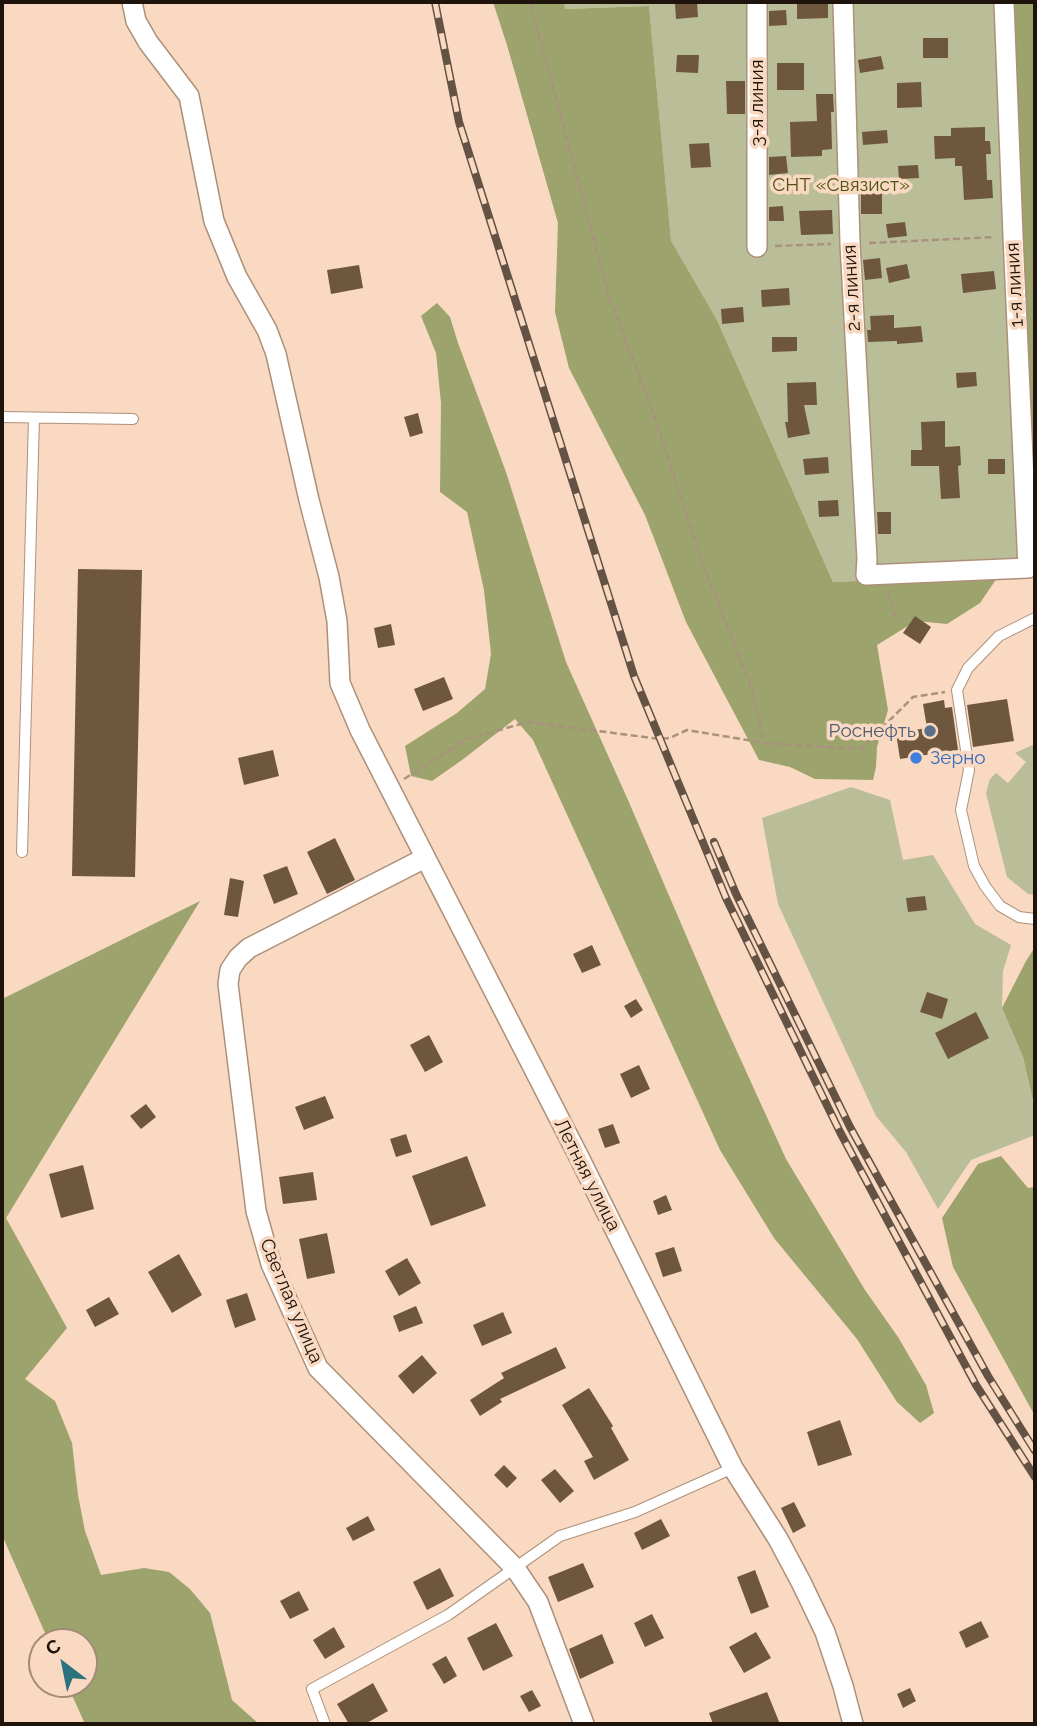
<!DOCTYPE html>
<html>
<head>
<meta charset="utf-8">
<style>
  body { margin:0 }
  #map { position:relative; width:1037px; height:1726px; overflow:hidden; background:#f9d9c1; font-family:Raleway,sans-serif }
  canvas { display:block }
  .frame { position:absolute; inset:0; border:4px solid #1f140b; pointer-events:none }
  .north { position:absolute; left:28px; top:1628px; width:70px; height:70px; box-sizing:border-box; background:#f9d9c1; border:2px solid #a28a78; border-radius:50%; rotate:328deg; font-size:19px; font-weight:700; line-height:28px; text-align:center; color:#1f140b }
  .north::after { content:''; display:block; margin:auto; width:24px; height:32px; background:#2b727e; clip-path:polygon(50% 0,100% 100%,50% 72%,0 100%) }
</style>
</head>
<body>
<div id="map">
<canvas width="1037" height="1726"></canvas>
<div class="frame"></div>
<div class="north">С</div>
</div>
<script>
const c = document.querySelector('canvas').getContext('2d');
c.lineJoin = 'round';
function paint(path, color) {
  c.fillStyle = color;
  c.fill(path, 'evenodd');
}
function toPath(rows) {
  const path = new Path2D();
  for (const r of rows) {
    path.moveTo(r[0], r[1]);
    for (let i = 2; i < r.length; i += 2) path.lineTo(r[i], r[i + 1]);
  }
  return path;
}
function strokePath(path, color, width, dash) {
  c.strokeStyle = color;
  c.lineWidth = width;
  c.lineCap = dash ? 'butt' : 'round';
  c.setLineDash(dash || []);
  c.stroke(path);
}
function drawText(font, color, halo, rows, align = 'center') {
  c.font = font + ' Raleway,sans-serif';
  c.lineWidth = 7;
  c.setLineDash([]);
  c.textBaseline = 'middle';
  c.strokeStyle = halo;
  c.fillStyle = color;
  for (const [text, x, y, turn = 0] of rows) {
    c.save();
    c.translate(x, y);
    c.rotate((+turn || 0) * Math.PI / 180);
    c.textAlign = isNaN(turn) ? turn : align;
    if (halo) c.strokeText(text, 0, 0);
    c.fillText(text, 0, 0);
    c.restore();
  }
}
paint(toPath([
  [564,2,1007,2,1031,573,833,582,717,320,671,242,649,6,565,9],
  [1035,744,1035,895,1028,894,1007,877,986,793,990,779,996,773,1008,783,1026,762,1015,753],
  [851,787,890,800,903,860,933,855,975,924,1011,945,1003,971,1002,1008,1023,1057,1035,1111,1035,1135,971,1160,938,1209,906,1152,876,1116,778,904,762,818]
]), '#b9be98');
paint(toPath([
  [493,2,564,2,565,9,649,6,671,241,717,320,833,582,954,577,997,578,980,603,947,624,916,621,877,645,888,710,877,747,876,767,873,780,815,779,790,767,759,760,686,622,645,515,569,368,555,312,558,223,507,45],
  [1007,2,1035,2,1035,566],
  [437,303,450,317,458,343,506,472,566,662,628,800,719,1012,786,1159,865,1290,898,1337,926,1385,934,1413,920,1423,897,1402,857,1339,774,1238,720,1150,533,740,515,719,462,760,432,781,411,776,405,746,457,713,485,689,491,654,484,590,467,512,440,492,441,403,436,353,421,316],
  [200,901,6,1218,67,1328,25,1379,55,1401,72,1443,78,1495,85,1531,101,1575,144,1568,169,1572,190,1589,210,1613,232,1700,259,1724,85,1724,67,1684,84,1684,84,1642,49,1642,2,1535,2,999],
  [1035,947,1035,1110,1023,1057,1002,1008,1026,961],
  [1001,1156,1028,1188,1035,1187,1035,1416,953,1267,942,1218,978,1164]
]), '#9da36c');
paint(toPath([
  [697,2,698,17,676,19,675,4],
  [797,2,828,2,828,18,797,19],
  [786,10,787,25,769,26,769,11],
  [923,38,948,38,948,58,923,58],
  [677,55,699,55,698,73,676,72],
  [881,56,884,69,860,73,858,60],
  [777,63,804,63,804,90,777,90],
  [726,81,745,81,745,114,727,114],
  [921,82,922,107,897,108,897,83],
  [816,94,833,94,834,112,831,112,832,149,822,150,822,156,791,157,790,122,817,121],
  [985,127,985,141,990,141,991,154,986,154,987,180,992,180,993,198,964,200,962,166,955,166,955,158,935,159,934,136,951,136,951,128],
  [887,130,888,143,863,145,862,132],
  [709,143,711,167,691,168,689,144],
  [786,156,788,173,769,175,769,157],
  [918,165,919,178,899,179,898,166],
  [861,186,882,186,882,214,861,214],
  [783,206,784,221,769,221,769,207],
  [832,210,833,234,801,235,799,211],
  [905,222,907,236,888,238,886,224],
  [880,258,882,278,865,280,863,260],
  [907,264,910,278,889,283,886,268],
  [359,265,363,288,331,294,327,270],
  [994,271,996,289,963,293,961,274],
  [789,288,790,305,762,307,761,290],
  [743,307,744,322,722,324,721,309],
  [894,315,894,328,921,326,923,342,897,344,897,341,868,342,867,330,871,330,870,316],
  [772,337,797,337,797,351,772,352],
  [976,372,977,386,957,388,956,373],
  [816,382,817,405,804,405,810,434,788,438,785,422,788,422,787,383],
  [418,413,423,433,410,437,404,417],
  [945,421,945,447,960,446,961,465,958,466,960,498,941,499,939,466,911,466,911,450,922,450,921,422],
  [828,457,829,473,805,475,803,459],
  [988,459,1005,459,1005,474,988,474],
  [838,500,839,516,819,517,818,501],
  [877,512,891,512,891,534,878,534],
  [78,569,142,570,135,877,72,876],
  [915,616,931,627,920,644,903,633],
  [391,624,395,645,378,648,374,628],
  [444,677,453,699,423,711,414,689],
  [1007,699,1014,741,973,747,967,705],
  [944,700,945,708,952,707,958,750,900,759,896,733,927,728,923,704],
  [273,750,279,776,244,785,238,758],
  [335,838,355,880,327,894,307,852],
  [287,866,298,894,274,904,263,875],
  [230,878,244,881,238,917,224,915],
  [925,896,927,910,908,912,906,898],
  [592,945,601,965,582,973,573,954],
  [927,992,948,999,942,1019,920,1012],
  [636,999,643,1010,631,1018,624,1006],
  [976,1012,989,1038,948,1059,935,1033],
  [429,1035,443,1062,425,1072,410,1045],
  [639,1065,650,1089,631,1098,620,1074],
  [325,1096,334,1118,304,1130,295,1107],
  [146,1104,156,1117,141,1129,130,1116],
  [613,1124,620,1143,605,1148,598,1129],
  [406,1134,412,1152,396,1157,390,1139],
  [467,1156,486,1206,431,1226,412,1176],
  [83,1165,94,1209,61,1218,49,1174],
  [313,1172,317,1200,283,1204,279,1177],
  [666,1195,672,1210,658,1215,653,1201],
  [327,1233,335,1273,307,1279,299,1239],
  [674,1247,682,1271,663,1277,655,1253],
  [179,1254,202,1295,172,1313,148,1272],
  [407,1258,421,1283,399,1296,385,1271],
  [247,1293,256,1320,235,1328,226,1300],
  [109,1297,119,1314,95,1327,86,1310],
  [416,1306,423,1323,399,1332,393,1316],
  [503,1312,512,1333,482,1346,473,1325],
  [556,1347,566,1368,500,1399,502,1402,480,1416,470,1400,504,1378,501,1373],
  [422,1355,437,1373,413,1394,398,1376],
  [589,1388,613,1426,611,1428,629,1460,594,1480,584,1461,593,1457,562,1405],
  [840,1420,852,1455,818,1466,807,1432],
  [504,1465,517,1478,507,1488,494,1475],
  [555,1469,574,1491,560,1503,541,1480],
  [794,1502,806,1526,793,1533,781,1508],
  [368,1516,375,1530,353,1541,346,1528],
  [661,1519,670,1536,642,1550,634,1533],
  [583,1563,594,1587,558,1602,548,1577],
  [440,1568,454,1596,427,1610,413,1582],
  [755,1570,769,1607,751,1614,737,1577],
  [299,1591,309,1610,290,1619,280,1601],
  [652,1614,664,1638,645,1647,634,1623],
  [981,1621,989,1637,966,1648,959,1632],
  [496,1623,513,1656,483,1671,467,1638],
  [334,1627,345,1647,325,1659,313,1640],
  [756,1632,771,1658,744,1673,729,1647],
  [602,1634,614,1663,580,1679,569,1649],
  [446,1656,457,1676,444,1684,432,1664],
  [373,1683,388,1711,365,1724,349,1724,337,1704],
  [910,1688,916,1701,903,1708,897,1694],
  [532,1690,541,1706,529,1712,520,1696],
  [767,1692,780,1724,713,1724,709,1713]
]), '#6f573e');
const lane = toPath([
  [2,417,133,419],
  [1035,618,999,636,968,668,957,690,969,770,961,810,974,866,985,886,1000,906,1019,917,1035,919],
  [22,852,34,418],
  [325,1724,312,1689,448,1615,560,1536,635,1512,733,1468]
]);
const street = toPath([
  [132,2,136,21,148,42,189,96,214,221,237,277,267,330,276,354,309,500,329,577,337,621,340,683,360,730,579,1157,733,1468,778,1539,801,1582,825,1632,843,1686,853,1724],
  [757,2,757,247],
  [843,2,850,243,867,559,866,575,1028,568,1013,236,1004,2],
  [425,858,249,948,238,958,230,970,228,984,256,1211,271,1264,318,1368,515,1568,538,1602,584,1724]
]);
strokePath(lane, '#ae9079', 12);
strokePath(street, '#ae9079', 22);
strokePath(toPath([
  [530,2,610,299,654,415,706,573,749,681,765,743],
  [869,243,995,237],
  [775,246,831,244],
  [888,591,897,623],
  [404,779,467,739,528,722,660,739,670,738,687,730,765,743,861,749,913,697,945,692]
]), '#aa917f', 2.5, [7, 3.5]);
strokePath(lane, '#fff', 10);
strokePath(street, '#fff', 19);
const rail = toPath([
  [435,2,459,122,634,676,726,898,840,1132,976,1385,1035,1477],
  [714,842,736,894,850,1127,988,1376,1035,1451]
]);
strokePath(rail, '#645244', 8);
strokePath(rail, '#f9d9c1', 5, [16]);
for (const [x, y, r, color] of [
  [930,731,7,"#5c6f8a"],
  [916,758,7,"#3f7fe0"]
]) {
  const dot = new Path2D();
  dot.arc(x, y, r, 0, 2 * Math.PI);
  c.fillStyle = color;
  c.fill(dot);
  strokePath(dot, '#f9d9c1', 2.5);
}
drawText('19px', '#1f140b', '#f9d9c1', [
  ["3-я линия",757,103,-90],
  ["1-я линия",1015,285,-93],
  ["2-я линия",852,288,-93],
  ["Летняя улица",587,1175,63],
  ["Светлая улица",291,1301,67]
]);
drawText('19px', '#4f5415', '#f9d9c1', [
  ["СНТ «Связист»",841,185]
]);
drawText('19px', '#4e5e75', '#f9d9c1', [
  ["Роснефть",916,731]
], 'right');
drawText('19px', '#366cbe', '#f9d9c1', [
  ["Зерно",930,758]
], 'left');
</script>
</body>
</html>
